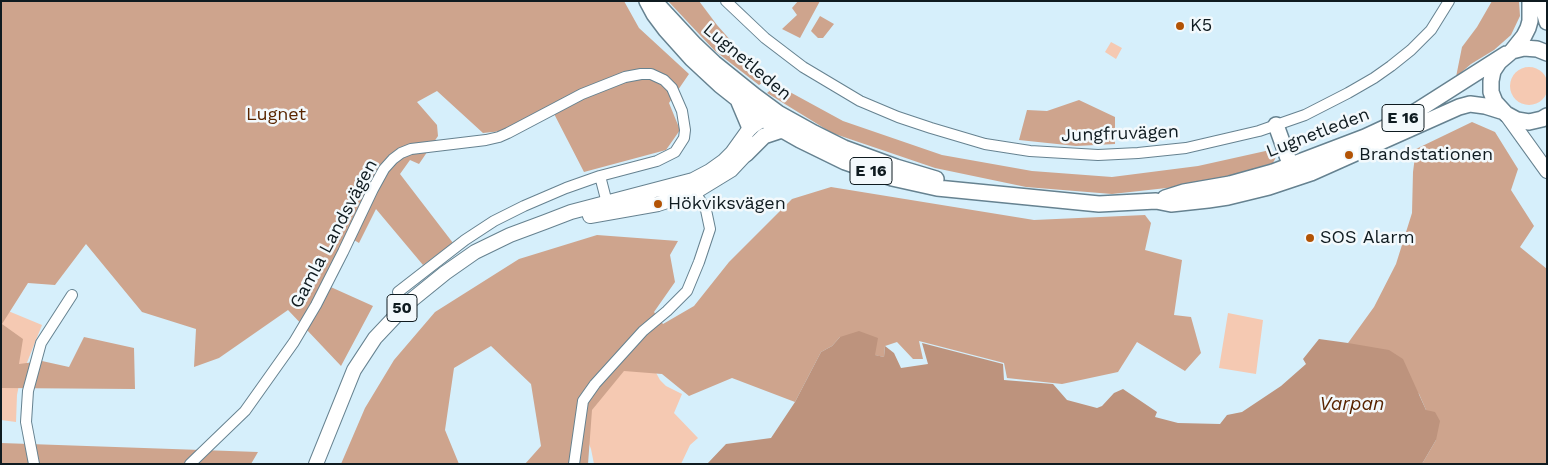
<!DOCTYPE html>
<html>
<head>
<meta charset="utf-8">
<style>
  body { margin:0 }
  #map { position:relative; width:1548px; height:465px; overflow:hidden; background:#d6effb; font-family:"Work Sans",sans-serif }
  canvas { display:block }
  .frame { position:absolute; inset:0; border:2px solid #0f1b20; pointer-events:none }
</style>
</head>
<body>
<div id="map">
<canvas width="1548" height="465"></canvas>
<div class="frame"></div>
</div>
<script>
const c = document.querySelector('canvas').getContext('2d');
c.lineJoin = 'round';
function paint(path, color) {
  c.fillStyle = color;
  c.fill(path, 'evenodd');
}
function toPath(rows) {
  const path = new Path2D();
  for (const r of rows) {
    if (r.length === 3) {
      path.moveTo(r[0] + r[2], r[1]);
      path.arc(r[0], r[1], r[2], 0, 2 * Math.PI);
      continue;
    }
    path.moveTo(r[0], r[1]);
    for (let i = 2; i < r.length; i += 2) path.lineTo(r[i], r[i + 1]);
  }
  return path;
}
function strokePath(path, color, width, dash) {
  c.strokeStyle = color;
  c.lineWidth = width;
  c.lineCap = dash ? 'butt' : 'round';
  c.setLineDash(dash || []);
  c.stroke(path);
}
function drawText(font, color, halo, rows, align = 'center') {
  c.font = font + ' "Work Sans",sans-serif';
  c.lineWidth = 5;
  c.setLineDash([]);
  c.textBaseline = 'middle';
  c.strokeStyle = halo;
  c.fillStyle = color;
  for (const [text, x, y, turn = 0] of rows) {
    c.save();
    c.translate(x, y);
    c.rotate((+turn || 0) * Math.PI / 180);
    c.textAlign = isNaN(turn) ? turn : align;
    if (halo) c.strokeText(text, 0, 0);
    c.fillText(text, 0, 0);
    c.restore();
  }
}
paint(toPath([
  [1111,42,1122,48,1116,59,1105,52],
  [1529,86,19],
  [1,308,42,325,20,380,17,395,16,422,1,420],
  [1228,313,1263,320,1256,374,1219,368],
  [623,365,654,369,660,380,666,386,682,394,674,413,698,438,690,445,681,464,594,464,591,449,589,444,588,415]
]), '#f5c9b2');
paint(toPath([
  [1,1,624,1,639,28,689,74,669,103,680,130,666,150,584,172,550,106,502,131,483,133,437,91,417,102,437,125,438,136,419,164,410,160,400,174,453,243,423,265,376,209,359,243,349,237,324,284,373,306,341,366,288,310,219,358,194,367,196,329,142,312,86,244,55,285,28,283,2,324,23,339,19,364,42,361,69,367,84,337,134,348,135,389,1,388],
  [668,1,699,1,717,25,747,59,769,78,759,85,715,51],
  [798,1,820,1,800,38,782,29,797,15,792,8],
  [1492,1,1519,1,1520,16,1511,35,1494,50,1471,64,1456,77,1462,47,1477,27],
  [820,16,834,24,823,38,818,38,811,31],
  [777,85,843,121,942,155,1032,171,1112,177,1198,166,1270,150,1277,155,1273,163,1203,184,1112,194,1026,187,935,168,832,133,767,93],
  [1079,100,1115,117,1115,144,1076,146,1019,140,1027,110,1047,111],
  [1472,122,1495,132,1518,169,1511,190,1534,226,1520,247,1547,269,1547,464,1422,464,1436,440,1426,410,1419,394,1348,343,1374,307,1396,264,1412,213,1413,172,1416,149],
  [831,187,1034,220,1145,215,1151,223,1145,250,1182,260,1174,315,1191,317,1201,353,1185,371,1137,342,1118,372,1062,384,1007,378,1004,363,919,341,923,359,913,359,897,342,885,346,884,357,874,355,840,337,832,346,821,352,795,402,732,378,689,396,662,374,624,371,592,410,588,464,525,464,541,446,531,384,491,346,454,368,445,430,459,464,341,464,365,408,394,360,435,312,519,259,597,235,678,241,670,255,675,282,654,312,663,324,694,306,729,262,792,199],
  [1,443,258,452,251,464,1,464]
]), '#cea48d');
paint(toPath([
  [859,331,878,338,875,355,884,357,885,346,894,353,901,368,928,364,922,343,1003,364,1004,380,1053,384,1067,400,1097,408,1102,406,1114,393,1123,389,1157,412,1155,417,1178,423,1220,424,1227,415,1242,412,1281,386,1306,364,1303,359,1319,339,1348,343,1389,350,1403,359,1426,410,1435,412,1440,421,1436,440,1422,464,707,464,726,444,771,438,795,402,821,352,832,346,840,337]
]), '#bd937d');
const minor = toPath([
  [726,1,765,38,803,67,860,101,898,117,931,128,985,144,1030,151,1098,155,1138,153,1186,148,1259,131,1305,115,1348,93,1374,78,1391,66,1411,50,1431,30,1449,1],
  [600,176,607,203],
  [34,464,26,422,28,391,41,343,72,295],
  [190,464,245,411,294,342,316,305,343,252,373,189,384,169,393,159,401,153,411,149,486,140,499,137,508,133,582,94,625,77,641,74,651,74,664,80,672,88,682,111,685,130,684,138,675,152,657,161,600,176,566,188,524,206,494,221,465,240,398,292],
  [574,464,583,401,595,384,643,331,667,311,687,291,699,262,710,229,706,210,695,192]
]);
const major = toPath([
  [1506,114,1547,171],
  [590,216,658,204,695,192,731,170,746,154,751,144],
  [316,464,354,370,375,338,408,303,445,273,475,252,510,235,545,222,571,212,693,180,710,171,724,161,732,153,750,128,759,122]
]);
const highway = toPath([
  [647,1,654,14,666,30,692,59,720,85,763,119,800,140,845,162,892,178,937,188,1099,204,1156,201,1171,204,1208,200,1228,197,1269,187,1311,173,1459,107,1470,104,1485,106,1501,111],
  [1541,1,1547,22],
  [656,3,695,45,714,63,755,96,778,113,814,133,844,148,896,167,936,179],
  [1512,51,1524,36,1528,28,1530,21,1530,1],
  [1547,53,1537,49,1524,48,1512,51,1499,62,1493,71,1491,81,1491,92,1495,102,1506,114,1517,120,1529,122,1542,119,1547,116],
  [739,102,750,128],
  [1276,125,1294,175],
  [746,154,764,136,782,130],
  [1165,198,1184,192,1230,184,1273,172,1365,137,1393,124,1418,110,1506,54]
]);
strokePath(minor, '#668290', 12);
strokePath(major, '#668290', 16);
strokePath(highway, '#668290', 18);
strokePath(minor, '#fff', 10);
strokePath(major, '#fff', 14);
strokePath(highway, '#fff', 15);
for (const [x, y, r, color] of [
  [1180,26,5,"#b25305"],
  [1349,155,5,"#b25305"],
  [658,204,5,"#b25305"],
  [1310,238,5,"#b25305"]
]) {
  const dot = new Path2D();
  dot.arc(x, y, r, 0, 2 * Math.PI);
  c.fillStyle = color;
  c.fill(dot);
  strokePath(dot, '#f3f9fc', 2);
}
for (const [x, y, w] of [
  [1403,118,42],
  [871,171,42],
  [402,308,30]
]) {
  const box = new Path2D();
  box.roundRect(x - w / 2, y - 13.5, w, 27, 4);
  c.fillStyle = '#f3f9fc';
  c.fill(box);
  strokePath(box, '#0f1b20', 1);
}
drawText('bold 16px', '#0f1b20', null, [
  ["E 16",1403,118],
  ["E 16",871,171],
  ["50",402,308]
]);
drawText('18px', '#0f1b20', '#f3f9fc', [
  ["K5",1190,26],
  ["Brandstationen",1359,155],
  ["Hökviksvägen",668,204],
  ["SOS Alarm",1320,238]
], 'left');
drawText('18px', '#0f1b20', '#f3f9fc', [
  ["Lugnetleden",747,62,40],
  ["Lugnetleden",1318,133,-21],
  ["Jungfruvägen",1120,134,-2],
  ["Gamla Landsvägen",334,234,-62]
]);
drawText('18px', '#5a2600', '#f3f9fc', [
  ["Lugnet",276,115]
]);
drawText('italic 19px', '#582400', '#f3f9fc', [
  ["Varpan",1352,404]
]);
</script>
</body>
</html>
